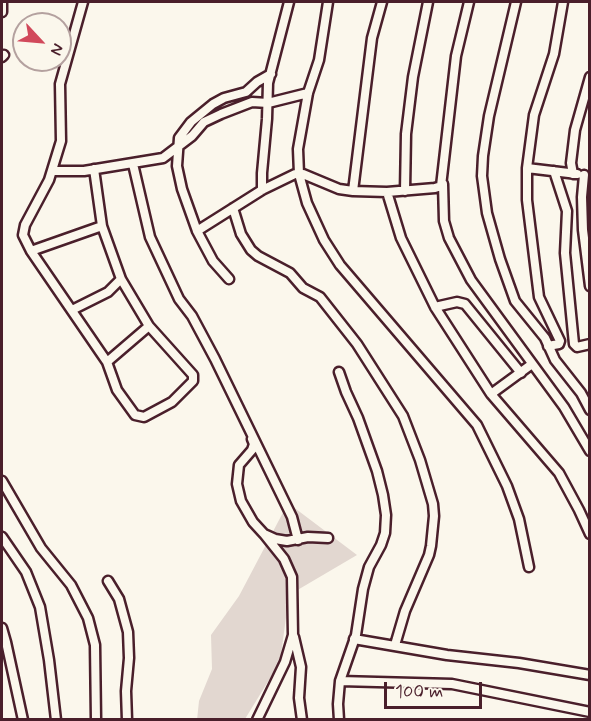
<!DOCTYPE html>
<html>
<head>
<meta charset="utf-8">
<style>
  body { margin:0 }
  #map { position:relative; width:591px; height:721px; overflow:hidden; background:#fbf7ec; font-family:Mynerve,sans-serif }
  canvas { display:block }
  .frame { position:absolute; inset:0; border:3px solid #4a1f2b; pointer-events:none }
  .north { position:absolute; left:12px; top:12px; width:60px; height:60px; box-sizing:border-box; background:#fbf7ec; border:2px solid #b4a19f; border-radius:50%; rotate:116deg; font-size:16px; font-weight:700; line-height:24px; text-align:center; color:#4a1f2b }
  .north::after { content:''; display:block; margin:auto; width:21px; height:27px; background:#d1495b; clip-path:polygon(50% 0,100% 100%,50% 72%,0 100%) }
  .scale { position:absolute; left:384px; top:682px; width:98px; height:27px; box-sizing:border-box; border:3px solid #4a1f2b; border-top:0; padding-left:8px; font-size:18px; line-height:21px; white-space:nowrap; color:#4a1f2b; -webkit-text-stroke:4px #fbf7ec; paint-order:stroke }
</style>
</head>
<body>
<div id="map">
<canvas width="591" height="721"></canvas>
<div class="frame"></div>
<div class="north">N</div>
<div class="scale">100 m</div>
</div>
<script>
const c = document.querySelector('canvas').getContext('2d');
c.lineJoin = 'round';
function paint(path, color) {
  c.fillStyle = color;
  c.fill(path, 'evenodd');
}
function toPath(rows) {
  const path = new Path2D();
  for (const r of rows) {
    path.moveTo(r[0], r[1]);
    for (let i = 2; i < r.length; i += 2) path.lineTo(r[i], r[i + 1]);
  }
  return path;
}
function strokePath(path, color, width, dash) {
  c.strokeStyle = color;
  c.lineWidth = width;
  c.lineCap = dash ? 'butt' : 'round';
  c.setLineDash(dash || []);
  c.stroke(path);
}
paint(toPath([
  [288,503,357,555,289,595,280,662,245,719,197,720,199,701,212,669,211,635,239,596]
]), '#e2d7d0');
const minor = toPath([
  [83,2,60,84,61,141,49,180,25,225,23,235,31,251,107,362,117,390,135,415,144,417,172,402,193,381,193,375,149,326,121,279,102,226,94,169],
  [328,2,319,60,308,93,298,149,299,174,307,203,324,240,340,265,477,425,507,486,519,519,529,567],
  [516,2,489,116,483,156,482,176,487,213,500,259,515,301,545,338,555,360,581,393,590,410],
  [2,3,2,12],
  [2,57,4,55],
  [133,164,150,237,179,299,192,316,215,359,292,517,298,540],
  [527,168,577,174],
  [52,171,84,171,163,158,192,136,204,122,221,114,252,102,268,103,308,93],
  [554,171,567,211,565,253,574,344,577,347,590,344],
  [573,174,571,163,575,130,590,77],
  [584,175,582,197,583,230,590,286],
  [443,184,444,221,449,238,471,280,564,407,590,451],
  [262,190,262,173,267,119,268,83,289,2],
  [353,191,372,38,382,2],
  [405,191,406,134,413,77,428,2],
  [387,192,401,238,435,307,491,394,559,473,579,510,590,534],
  [233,208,241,234,251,250,258,256,290,273,303,288,320,297,357,344,403,416,420,460,433,504,434,516,431,546,429,555,405,611,395,645],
  [197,231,262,190,295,174,303,174,339,189,353,191,387,192,435,188,441,186,456,56,469,2],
  [31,251,102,226],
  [229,279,213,261,197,231,182,189,177,166,179,138,191,122,213,104,224,98,246,92,257,82,271,74],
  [435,307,457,302,465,304,521,373],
  [72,310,108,292,121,279],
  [548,346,559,344,560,341,539,297,527,200,527,168,534,115,554,54,563,2],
  [107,362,149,326],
  [339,372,346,392,358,418,377,471,383,495,386,515,385,533,381,545,369,567,363,589,356,635,340,681,338,704,339,720],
  [491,394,532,364],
  [252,439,254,444,252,450,239,465,237,484,241,501,253,522,264,534,275,539,287,541,308,537,328,538],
  [2,481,41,548,71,585,88,618,95,645,96,720],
  [2,537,26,572,40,607,49,660,56,720],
  [108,581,119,599,128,632,129,658,126,691,127,720],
  [2,628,6,642,23,720],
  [294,637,301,667,299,698,302,720],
  [354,639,447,655,519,663,590,675],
  [340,681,452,684,590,712],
  [257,720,285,662,293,635,292,577,284,559,264,534]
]);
strokePath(minor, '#4a1f2b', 13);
strokePath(minor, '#fbf7ec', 8);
</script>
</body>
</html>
